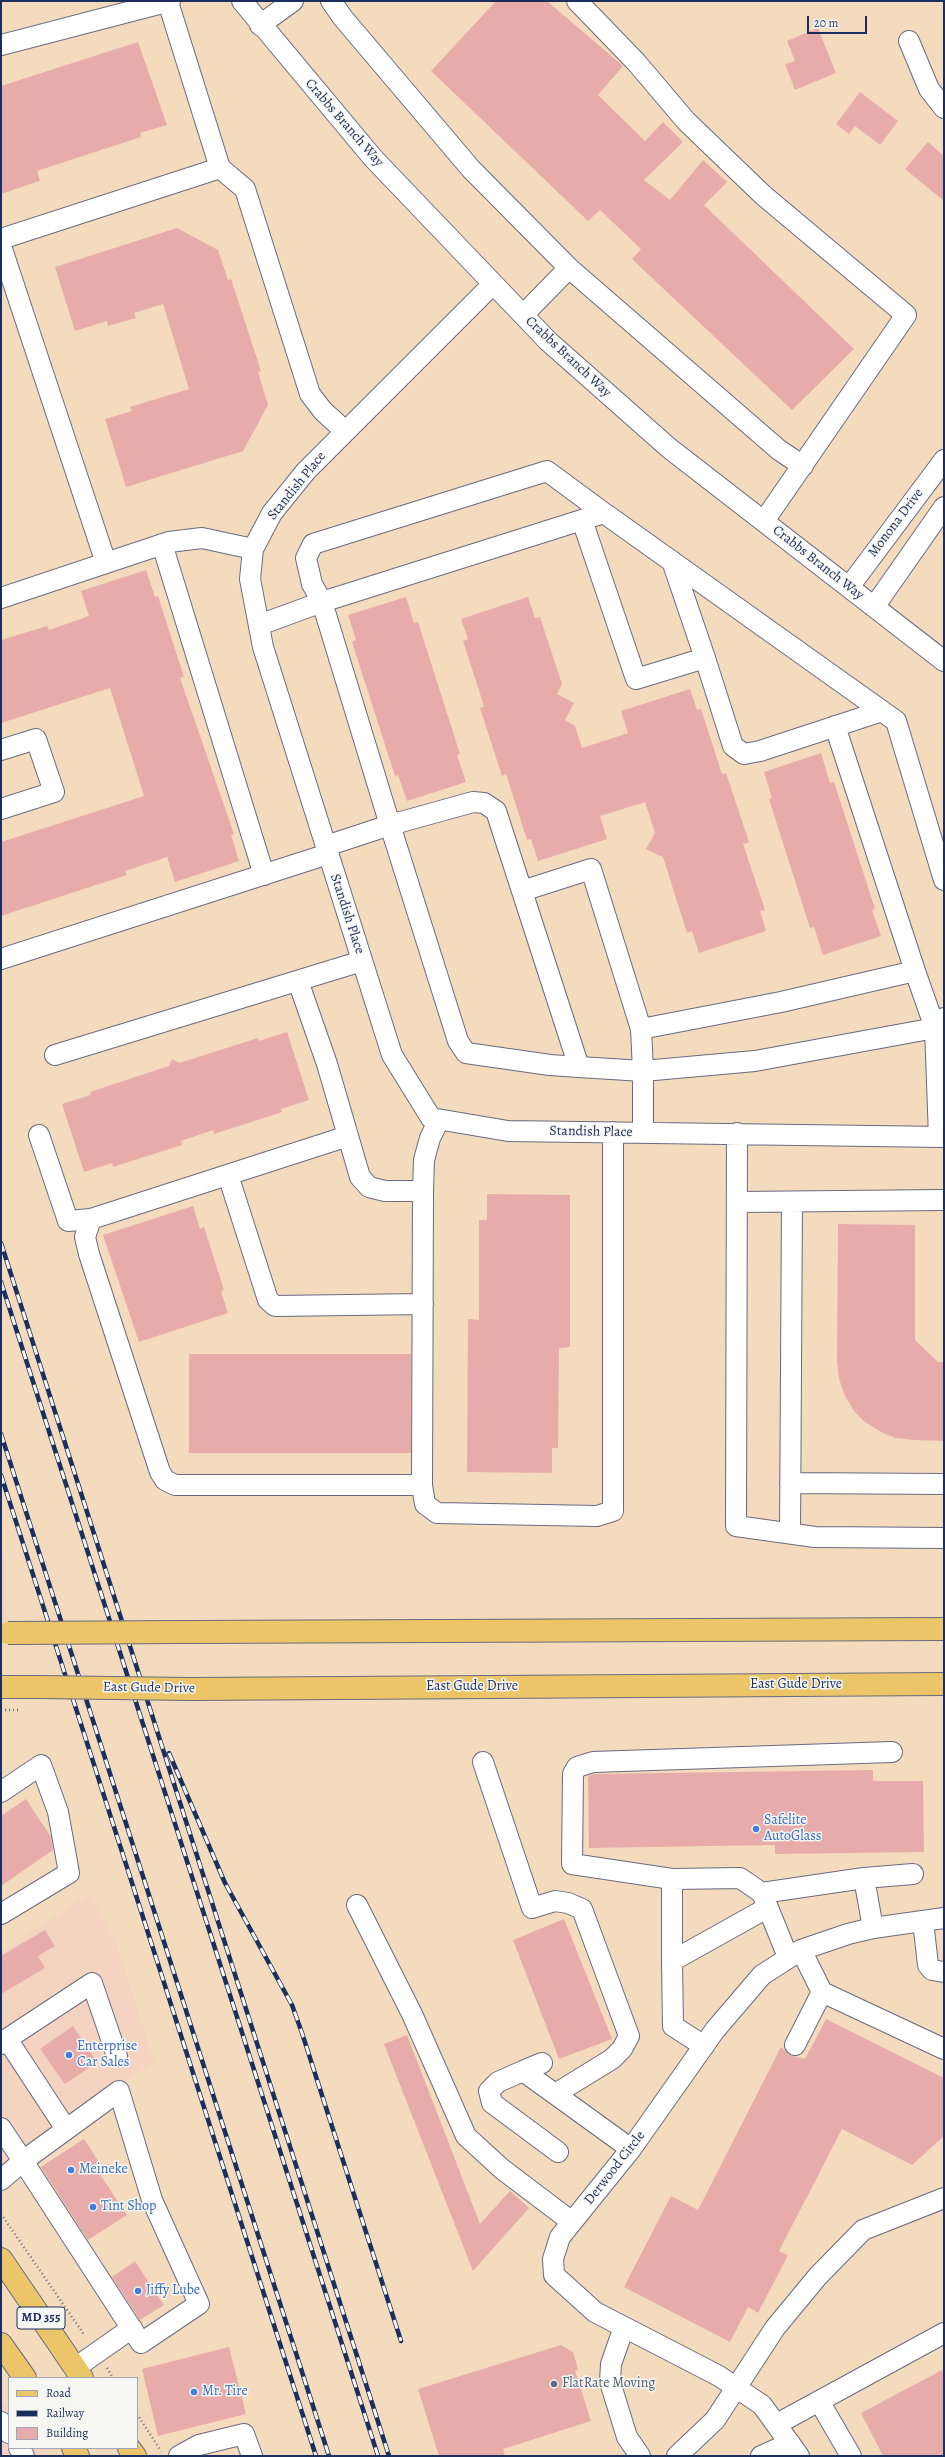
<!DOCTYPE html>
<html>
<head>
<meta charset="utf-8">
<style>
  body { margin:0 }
  #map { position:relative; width:945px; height:2457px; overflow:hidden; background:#f4dbbe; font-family:Alegreya,serif }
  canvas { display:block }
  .frame { position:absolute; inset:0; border:2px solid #1b2f5e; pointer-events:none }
  .legend { position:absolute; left:8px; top:2377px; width:130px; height:72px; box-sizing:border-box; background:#f6f6f2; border:1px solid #9ea6b7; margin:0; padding:5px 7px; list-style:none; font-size:12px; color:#1b2f5e }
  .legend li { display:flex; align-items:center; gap:8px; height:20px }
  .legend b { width:20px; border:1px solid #9ea6b7 }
  .scale { position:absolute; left:807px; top:16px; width:60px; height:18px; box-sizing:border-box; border:2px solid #1b2f5e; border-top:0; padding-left:5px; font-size:12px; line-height:14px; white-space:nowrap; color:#1b2f5e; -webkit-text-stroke:3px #f6f6f2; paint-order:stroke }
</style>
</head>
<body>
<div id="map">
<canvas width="945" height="2457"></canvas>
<div class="frame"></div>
<ul class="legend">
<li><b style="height:5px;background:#edc569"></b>Road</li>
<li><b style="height:5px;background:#1b2f5e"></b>Railway</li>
<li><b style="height:11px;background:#e7acaa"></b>Building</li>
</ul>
<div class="scale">20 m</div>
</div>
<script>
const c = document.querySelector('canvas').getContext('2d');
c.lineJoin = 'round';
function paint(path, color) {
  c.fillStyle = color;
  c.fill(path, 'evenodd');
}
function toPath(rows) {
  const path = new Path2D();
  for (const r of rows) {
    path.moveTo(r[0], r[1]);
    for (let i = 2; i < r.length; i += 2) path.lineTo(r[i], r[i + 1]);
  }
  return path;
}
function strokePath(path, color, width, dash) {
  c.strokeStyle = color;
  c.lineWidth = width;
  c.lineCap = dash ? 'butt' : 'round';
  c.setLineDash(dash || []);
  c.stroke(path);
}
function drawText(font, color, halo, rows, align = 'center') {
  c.font = font + ' Alegreya,serif';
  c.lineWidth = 3;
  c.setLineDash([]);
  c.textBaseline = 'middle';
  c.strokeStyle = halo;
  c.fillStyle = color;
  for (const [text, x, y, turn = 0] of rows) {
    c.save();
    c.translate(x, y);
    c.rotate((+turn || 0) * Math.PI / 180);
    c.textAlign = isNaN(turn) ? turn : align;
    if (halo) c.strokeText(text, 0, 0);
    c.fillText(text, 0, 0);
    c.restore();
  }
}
paint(toPath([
  [1,1547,6,1563,8,1633,1,1634],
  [89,1894,116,1942,154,2061,1,2173,1,1953],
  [1,2399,9,2410,9,2448,36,2448,41,2456,1,2456]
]), '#f5d3c1');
paint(toPath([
  [496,1,547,1,623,66,598,95,645,141,663,122,683,142,644,180,670,200,703,160,727,182,704,205,854,349,792,410,632,259,641,249,600,210,588,221,431,71],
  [818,28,836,73,795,90,785,64,795,61,787,41],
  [138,42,167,125,140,133,141,137,37,171,40,181,1,194,1,86],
  [860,92,898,121,880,145,855,126,849,134,836,124],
  [928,142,944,156,944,201,905,169],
  [177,228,218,250,228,280,231,279,261,371,258,372,268,405,243,451,126,487,105,419,132,411,130,407,189,389,163,304,134,313,136,318,108,326,107,321,75,331,55,267],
  [146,570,155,597,158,596,184,677,180,678,234,834,231,835,239,861,175,882,167,857,125,871,127,875,1,916,1,842,144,796,110,688,1,723,1,640,47,626,49,630,89,616,81,591],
  [406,597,414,623,418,622,460,754,457,755,466,782,407,801,398,775,395,776,352,642,356,640,348,615],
  [528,597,535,618,540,617,562,684,557,694,574,703,565,720,575,726,582,748,628,733,621,711,690,689,697,710,701,709,722,774,726,773,749,842,743,844,765,910,760,911,766,931,699,953,692,931,687,933,663,857,646,849,655,833,645,802,600,816,607,839,538,861,531,839,527,840,506,774,502,776,480,708,484,706,463,641,468,639,461,619],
  [821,753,830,783,834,782,875,909,872,910,881,936,823,955,814,927,810,928,769,799,772,798,764,772],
  [287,1032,309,1100,281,1109,282,1112,214,1134,213,1130,181,1141,182,1145,113,1167,112,1163,84,1172,62,1104,91,1095,90,1092,169,1066,172,1059,179,1063,258,1038,259,1041],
  [487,1194,570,1195,570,1347,559,1348,558,1448,552,1448,552,1473,467,1472,468,1319,479,1320,479,1220,487,1220],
  [193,1206,200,1229,204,1227,224,1290,221,1291,228,1313,139,1342,103,1235],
  [838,1224,915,1225,915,1340,938,1362,944,1362,944,1441,914,1440,895,1438,881,1432,865,1422,854,1411,845,1396,839,1379,837,1361],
  [189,1354,411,1354,411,1453,189,1453],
  [873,1770,873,1781,923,1781,924,1852,775,1854,775,1845,589,1848,588,1776,595,1774],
  [26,1799,51,1837,53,1850,1,1886,1,1816],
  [564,1919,612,2039,559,2059,513,1940],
  [45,1930,55,1946,38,1956,45,1968,1,1994,1,1956],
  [826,2019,944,2078,944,2136,912,2165,842,2129,779,2251,788,2255,758,2313,748,2307,730,2342,624,2287,671,2196,698,2210,781,2047,789,2055,805,2059],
  [73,2026,97,2062,65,2084,40,2049],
  [407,2035,480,2224,510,2191,529,2208,473,2271,384,2044],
  [84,2139,104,2170,99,2173,127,2215,88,2240,41,2167],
  [135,2261,164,2305,140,2320,112,2277],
  [561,2345,573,2352,578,2369,575,2371,591,2421,503,2449,505,2456,439,2456,418,2389],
  [229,2347,246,2414,158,2436,142,2369],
  [944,2369,944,2456,883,2456,861,2413]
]), '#e7acaa');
const minor = toPath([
  [242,1,373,158,548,341,669,448,944,661],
  [331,1,343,18,471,169,569,268,779,450,803,466],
  [577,1,636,62,686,121,763,195,906,315,764,521],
  [260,25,293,1],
  [909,41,929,89,944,108],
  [1,45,170,1],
  [220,168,245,189,310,394,323,411,345,431],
  [1,239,220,168,168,2],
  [1,246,106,563],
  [492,285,306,471,272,513,253,549,250,579,263,647,392,1055,431,1118,508,1131,944,1137],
  [523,315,569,268],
  [582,520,636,679,705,658,672,561],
  [162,544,264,875],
  [849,587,944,460],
  [1,598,169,542,202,538,253,549],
  [874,607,944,507],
  [259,625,322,602,604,513,896,721,944,880],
  [705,658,733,746,744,754,760,751,882,711],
  [835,726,915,971],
  [1,750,36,739,54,792,1,809],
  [326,846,390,825,322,602,312,584,306,558,313,544,547,471,604,513],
  [522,891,591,869,641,1029,643,1071,755,1061,935,1028,915,971,781,1002,641,1029],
  [1,959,328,854],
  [298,981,327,1064,360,1177,369,1187,385,1191,423,1191,424,1160,430,1138,439,1120],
  [55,1055,362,961],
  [579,1067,550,1065,466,1053,458,1041,390,825,473,802,484,803,496,811,579,1067,643,1071,643,1133],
  [737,1133,736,1526,815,1537,944,1538],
  [39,1135,68,1221,91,1219,348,1136],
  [939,1137,935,1028,944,1018],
  [228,1175,268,1300,275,1306,423,1304],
  [738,1202,944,1200],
  [91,1219,85,1237,89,1254,160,1472,165,1480,175,1485,422,1485,423,1191],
  [790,1483,944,1484],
  [422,1485,425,1504,437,1513,597,1516,613,1511,613,1132],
  [790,1533,792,1202],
  [483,1762,532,1908,555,1901,568,1903,582,1909,629,2036,622,2049,612,2059,555,2094],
  [1,1792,41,1765,58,1812,69,1873,1,1914],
  [864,1878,873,1928],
  [762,1893,864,1878,913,1874],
  [357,1905,412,2014,466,2136,502,2169,572,2222],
  [923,1921,928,1965,932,1970,944,1972],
  [788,1957,762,1893,740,1878,672,1879,572,1864,573,1774,577,1767,593,1762,892,1752],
  [672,1961,672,1879],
  [822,1992,944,2049],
  [7,2039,92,1983,117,2056],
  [1,2044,7,2039,66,2129],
  [795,2045,822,1992,801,1950],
  [704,2046,673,2026,672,1961,767,1908],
  [523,2071,542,2063],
  [1,2128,23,2161,141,2343,199,2304,152,2200,119,2091,23,2161,1,2180],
  [558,2152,492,2103,489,2091,498,2082,523,2071,631,2149],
  [624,2327,611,2364,610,2382,627,2437,640,2456],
  [75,2368,132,2328],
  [819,2401,851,2456],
  [1,2422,9,2433],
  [777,2424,944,2333],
  [19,2448,24,2456],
  [179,2456,199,2445,244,2434,252,2456],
  [677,2456,715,2420,775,2328,818,2276,863,2230,944,2198],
  [761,2456,790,2443],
  [799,2456,762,2405,719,2376,595,2312,554,2275,553,2259,560,2237,631,2149,715,2030,762,1975,801,1950,848,1934,873,1928,944,1918]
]);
const major = toPath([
  [185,1632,944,1629],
  [1,1687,38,1687],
  [190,1689,944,1684],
  [1,2259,82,2378],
  [1,2344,25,2378],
  [73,2448,78,2456],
  [129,2448,135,2456]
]);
strokePath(minor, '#676b80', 22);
strokePath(major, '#676b80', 24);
strokePath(toPath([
  [1,1710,20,1710],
  [1,2214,85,2336],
  [107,2368,113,2378],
  [137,2414,161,2451]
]), '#676b80', 2.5, [1, 3]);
strokePath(minor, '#fff', 20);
strokePath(major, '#edc569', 22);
const rail = toPath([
  [1,1243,389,2456],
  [1,1282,378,2456],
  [1,1434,329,2456],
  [1,1475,316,2456],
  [169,1753,225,1883,292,2005,302,2033,401,2341]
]);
strokePath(rail, '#1b2f5e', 4.5);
strokePath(rail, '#f6f6f2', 3, [9]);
const majorBridge = toPath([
  [8,1633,185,1632],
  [38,1687,190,1689]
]);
strokePath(majorBridge, '#676b80', 24, []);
strokePath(majorBridge, '#edc569', 22);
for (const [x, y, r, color] of [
  [756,1829,4,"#3f7fe0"],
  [69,2055,4,"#3f7fe0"],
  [71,2170,4,"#3f7fe0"],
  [93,2207,4,"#3f7fe0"],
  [138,2291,4,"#3f7fe0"],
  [554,2384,4,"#5c6f8a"],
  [194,2392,4,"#3f7fe0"]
]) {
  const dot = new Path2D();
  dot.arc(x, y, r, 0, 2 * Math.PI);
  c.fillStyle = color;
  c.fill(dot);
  strokePath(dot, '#f6f6f2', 1.5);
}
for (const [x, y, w] of [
  [41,2318,48]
]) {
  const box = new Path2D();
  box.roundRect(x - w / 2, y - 11, w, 22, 3);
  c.fillStyle = '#f6f6f2';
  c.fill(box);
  strokePath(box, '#1b2f5e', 1);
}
drawText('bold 13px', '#1b2f5e', null, [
  ["MD 355",41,2318]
]);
drawText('14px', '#1b2f5e', '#f6f6f2', [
  ["Crabbs Branch Way",344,123,49],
  ["Crabbs Branch Way",568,357,43],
  ["Standish Place",297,486,-51],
  ["Monona Drive",896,523,-53],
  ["Crabbs Branch Way",818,563,38],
  ["Standish Place",347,914,72],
  ["Standish Place",591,1132,1],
  ["East Gude Drive",796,1685],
  ["East Gude Drive",472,1687],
  ["East Gude Drive",149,1688,1],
  ["Derwood Circle",615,2168,-52]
]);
drawText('14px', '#366cbe', '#f6f6f2', [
  ["Safelite",764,1821],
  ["AutoGlass",764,1837],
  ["Enterprise",77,2047],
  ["Car Sales",77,2063],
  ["Meineke",79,2170],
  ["Tint Shop",101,2207],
  ["Jiffy Lube",146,2291],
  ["Mr. Tire",202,2392]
], 'left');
drawText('14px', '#4e5e75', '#f6f6f2', [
  ["FlatRate Moving",562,2384]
], 'left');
</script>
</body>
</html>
